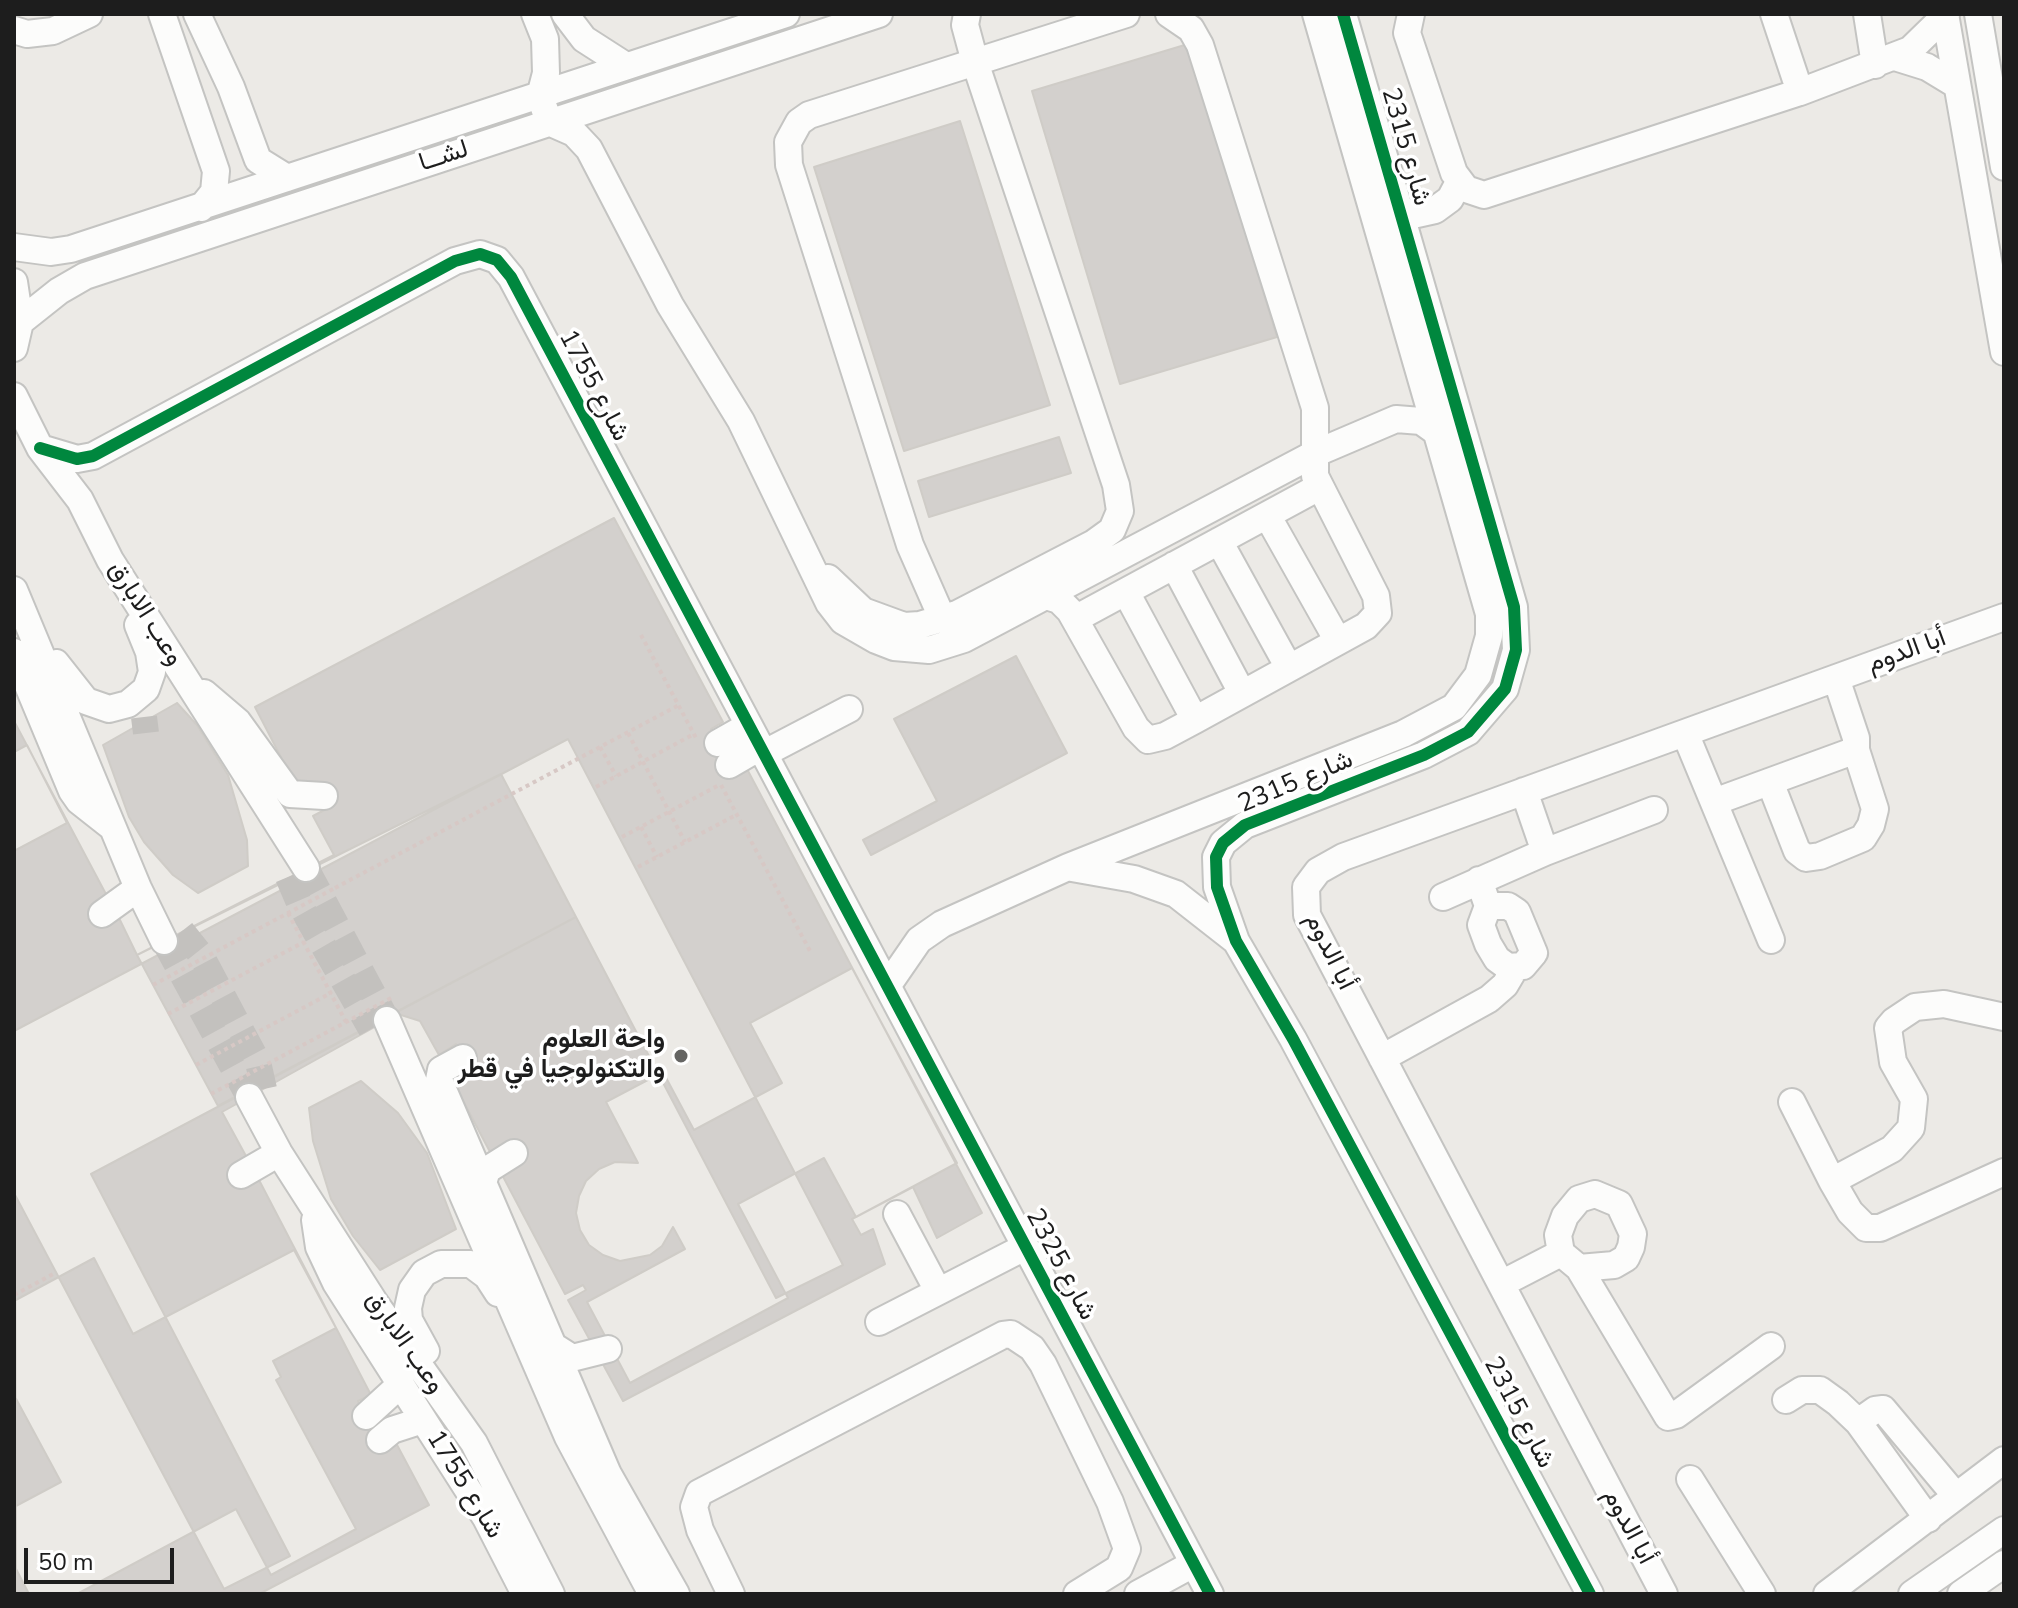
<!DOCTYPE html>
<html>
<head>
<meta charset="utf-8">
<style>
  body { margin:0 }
  #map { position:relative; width:2018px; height:1608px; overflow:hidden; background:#eceae6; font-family:"Nunito Sans",sans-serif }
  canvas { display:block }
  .frame { position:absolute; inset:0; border:16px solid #1d1d1d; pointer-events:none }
  .scale { position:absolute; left:24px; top:1548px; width:150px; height:36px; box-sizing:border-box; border:4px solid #1d1d1d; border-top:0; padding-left:10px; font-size:24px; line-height:28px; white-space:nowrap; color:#1d1d1d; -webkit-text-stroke:6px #fff; paint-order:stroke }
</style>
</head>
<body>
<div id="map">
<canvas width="2018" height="1608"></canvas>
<div class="frame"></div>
<div class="scale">50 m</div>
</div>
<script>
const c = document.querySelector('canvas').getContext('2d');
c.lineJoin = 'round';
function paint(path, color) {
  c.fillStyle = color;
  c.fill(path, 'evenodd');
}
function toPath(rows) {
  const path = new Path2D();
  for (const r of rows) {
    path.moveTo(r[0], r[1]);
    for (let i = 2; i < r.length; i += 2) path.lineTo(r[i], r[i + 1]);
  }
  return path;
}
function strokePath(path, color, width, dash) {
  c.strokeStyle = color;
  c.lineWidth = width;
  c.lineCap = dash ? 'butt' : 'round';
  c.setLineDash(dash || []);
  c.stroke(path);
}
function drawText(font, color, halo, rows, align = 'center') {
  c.font = font + ' "Nunito Sans",Vazirmatn,sans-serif';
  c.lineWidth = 7;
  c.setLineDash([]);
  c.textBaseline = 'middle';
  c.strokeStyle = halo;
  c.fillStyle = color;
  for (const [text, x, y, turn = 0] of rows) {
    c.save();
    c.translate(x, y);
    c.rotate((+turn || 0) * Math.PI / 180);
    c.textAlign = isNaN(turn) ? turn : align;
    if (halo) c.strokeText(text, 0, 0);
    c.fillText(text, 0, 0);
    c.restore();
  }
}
const building = toPath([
  [1188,44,1277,337,1120,384,1032,91,1188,44],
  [960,121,1050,405,904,451,814,167,960,121],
  [1059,437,1071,473,929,517,918,481,1059,437],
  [614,518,723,722,711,729,735,775,747,769,982,1213,937,1238,913,1187,852,1219,861,1235,873,1229,885,1264,623,1401,568,1300,586,1290,583,1285,565,1294,451,1078,470,1070,456,1044,439,1055,420,1021,398,1014,222,1112,246,1156,234,1163,246,1186,259,1180,371,1395,358,1401,383,1449,396,1443,429,1505,259,1594,16,1594,14,721,107,896,95,902,107,924,119,918,137,955,334,855,313,816,330,807,300,794,255,707,614,518],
  [1016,656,1067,753,871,855,863,840,937,801,894,719,1016,656],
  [177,703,197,725,228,775,247,840,248,866,198,893,173,875,144,842,129,817,103,745,177,703],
  [568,739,843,1265,776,1298,576,917,91,1174,290,1556,224,1589,14,1193,14,1031,568,739],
  [27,745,67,823,14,851,14,752,27,745],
  [501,774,576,917,218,1106,137,955,501,774],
  [852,968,957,1163,856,1217,824,1158,738,1204,788,1298,630,1383,587,1302,685,1249,673,1227,662,1246,650,1255,620,1261,603,1255,589,1245,580,1230,576,1213,579,1196,586,1181,599,1169,615,1162,638,1163,606,1102,663,1072,694,1130,782,1083,750,1023,852,968],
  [361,1081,398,1113,427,1153,456,1229,380,1270,353,1236,331,1199,313,1141,309,1108,361,1081],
  [294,1250,336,1328,273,1361,281,1377,276,1380,356,1529,271,1575,236,1509,77,1594,29,1594,14,1565,14,1507,61,1482,14,1395,14,1301,94,1258,133,1334,294,1250]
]);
paint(building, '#d3d0cd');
strokePath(building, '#cfccc7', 2);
strokePath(toPath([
  [144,717,146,733],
  [306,868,387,1020],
  [288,877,300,905,371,1029],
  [182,931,201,955,258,1062,264,1089],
  [164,941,249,1097]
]), '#c3c1be', 26, [26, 13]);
const minor = toPath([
  [162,14,216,171,214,192,201,208],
  [197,14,231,87,258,160,287,178],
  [535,14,545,39,546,73,540,96,549,122,574,133,589,149,670,305,741,421,829,603,843,621,876,640,894,647,929,650,964,639,1314,454,1396,419,1421,421,1435,431],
  [565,14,584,39,626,66],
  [1343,14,1514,607,1516,650,1505,689,1468,732,1424,755,1245,825,1223,843,1216,857,1217,887,1236,941,1293,1039,1590,1594],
  [1411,14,1407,33,1454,173,1466,189,1484,195,1800,92,1774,14],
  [1867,14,1875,65],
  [1945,14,2004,352],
  [1978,14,2004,167],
  [14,30,27,34,53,31,89,14],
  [1895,57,1927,67,1955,84],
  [1800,92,1910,50,1946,15],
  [1399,210,1417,214,1435,210,1450,199,1459,182],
  [14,247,51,252,71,249,786,14],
  [14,282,20,322,14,348],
  [20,322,59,291,85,276,879,14],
  [14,396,40,448,80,500,110,560,306,868],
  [40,448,77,459,93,456,455,261,480,254,497,260,511,277,1210,1594],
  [1267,515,1338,641],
  [1219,541,1289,668],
  [1174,565,1242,693],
  [828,578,863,611,904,626,920,625,957,614,1094,543,1112,530,1120,511,1116,485,975,62,965,25,967,14],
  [14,590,138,888,164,941],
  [1126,592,1195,720],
  [1046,596,1059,600,1070,611,1136,728,1148,740,1165,736,1195,720,1366,626,1378,613,1376,596,1315,476,1315,408,1200,45,1191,29,1169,14],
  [1075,619,1319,487],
  [943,620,910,545,789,165,788,142,799,122,809,115,1126,14],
  [14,652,72,791,79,801,112,827],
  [56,663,86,701,109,709,128,704,146,689,152,672,149,652,138,625],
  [204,693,238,722,290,794,324,796],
  [1685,733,1771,940],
  [718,743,748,726],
  [763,754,849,709],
  [729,765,760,747],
  [1770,782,1797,851,1806,858,1820,856,1863,838,1871,825,1875,809,1856,750],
  [1714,802,1856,750,1856,738,1836,678],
  [1545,852,1654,810],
  [1072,868,1134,879,1176,894,1236,941],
  [1479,880,1488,906,1481,925,1488,944,1497,959,1508,967,1523,966,1534,953,1517,912,1508,906,1488,906],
  [1443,897,1545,852,1524,791],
  [102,914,138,888],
  [888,985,919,940,942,924,1068,867,1403,734,1454,707,1478,675,1489,636,1489,614,1316,14],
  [2004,1017,1944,1004,1915,1007,1894,1021,1888,1028,1893,1062,1914,1099,1911,1128,1892,1149,1832,1181,1850,1212,1866,1228,1880,1228,2004,1172],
  [387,1020,568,1437,652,1594],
  [463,1058,441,1070,439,1080,608,1474,676,1594],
  [1382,1058,1489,999,1505,985,1515,968],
  [249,1097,279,1153,375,1303,474,1443,551,1594],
  [1792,1102,1832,1181],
  [241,1175,279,1153],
  [482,1186,487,1170,514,1153],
  [1595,1194,1619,1204,1633,1234,1631,1247,1626,1258,1614,1265,1579,1268,1561,1253,1558,1235,1565,1216,1579,1199,1595,1194],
  [897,1214,938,1291],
  [315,1220,319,1247,336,1283,486,1518,525,1594],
  [1579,1268,1668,1417,1676,1415,1771,1346],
  [1501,1284,1561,1253],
  [879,1322,1025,1247],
  [550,1344,572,1358,608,1349],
  [426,1351,409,1320,408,1308,412,1290,424,1273,441,1264,471,1264,487,1276,498,1293],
  [1786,1400,1802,1390,1820,1390,1838,1403,1858,1422,1928,1519],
  [366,1416,401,1384],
  [1858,1422,1875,1410,1883,1409,1956,1496],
  [380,1440,392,1430,423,1420],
  [1690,1479,1762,1594],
  [731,1594,700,1530,694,1507,699,1493,1003,1335,1011,1334,1032,1348,1043,1364,1110,1502,1127,1549,1119,1568,1077,1594],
  [1138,1594,1193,1564],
  [1664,1594,1307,915,1306,887,1318,871,1343,857,2004,617],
  [1827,1594,2004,1460],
  [1912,1594,2004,1530],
  [1961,1594,2004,1564]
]);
strokePath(minor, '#c4c4c2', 30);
strokePath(toPath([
  [641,635,696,738],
  [628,733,685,842],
  [600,747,616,776],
  [721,785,810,951],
  [596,787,694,734],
  [641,827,657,857],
  [622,837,719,785],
  [638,867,736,815],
  [335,888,679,705],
  [288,913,346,1022],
  [14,1295,55,1273]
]), '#d7c8c5', 4, [4, 4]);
strokePath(minor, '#fcfcfb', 26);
strokePath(toPath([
  [153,985,335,888],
  [168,1014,304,942],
  [196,1065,331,993],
  [211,1094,393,997]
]), '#d7c8c5', 4, [4, 4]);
strokePath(toPath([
  [1343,14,1514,607,1516,650,1505,689,1468,732,1424,755,1245,825,1223,843,1216,857,1217,887,1236,941,1293,1039,1590,1594],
  [40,448,77,459,93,456,455,261,480,254,497,260,511,277,1210,1594]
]), '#00873e', 12);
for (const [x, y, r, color] of [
  [681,1056,8,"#656563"]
]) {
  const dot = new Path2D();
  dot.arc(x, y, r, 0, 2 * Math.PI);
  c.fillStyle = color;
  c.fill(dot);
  strokePath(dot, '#fff', 3);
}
drawText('26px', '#1d1d1d', '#fff', [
  ["شارع 2315",1405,147,74],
  ["لشــا",444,157,-18],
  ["شارع 1755",593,386,62],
  ["وعب الابارق",145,614,58],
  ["أبا الدوم",1907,652,-20],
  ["شارع 2315",1296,783,-23],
  ["أبا الدوم",1329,952,64],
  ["شارع 2325",1060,1265,62],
  ["وعب الابارق",404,1343,55],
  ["شارع 2315",1518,1413,62],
  ["شارع 1755",464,1485,58],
  ["أبا الدوم",1628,1527,62]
]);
drawText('bold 26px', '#1d1d1d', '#fff', [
  ["واحة العلوم",665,1041],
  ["والتكنولوجيا في قطر",665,1071]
], 'right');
</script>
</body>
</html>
